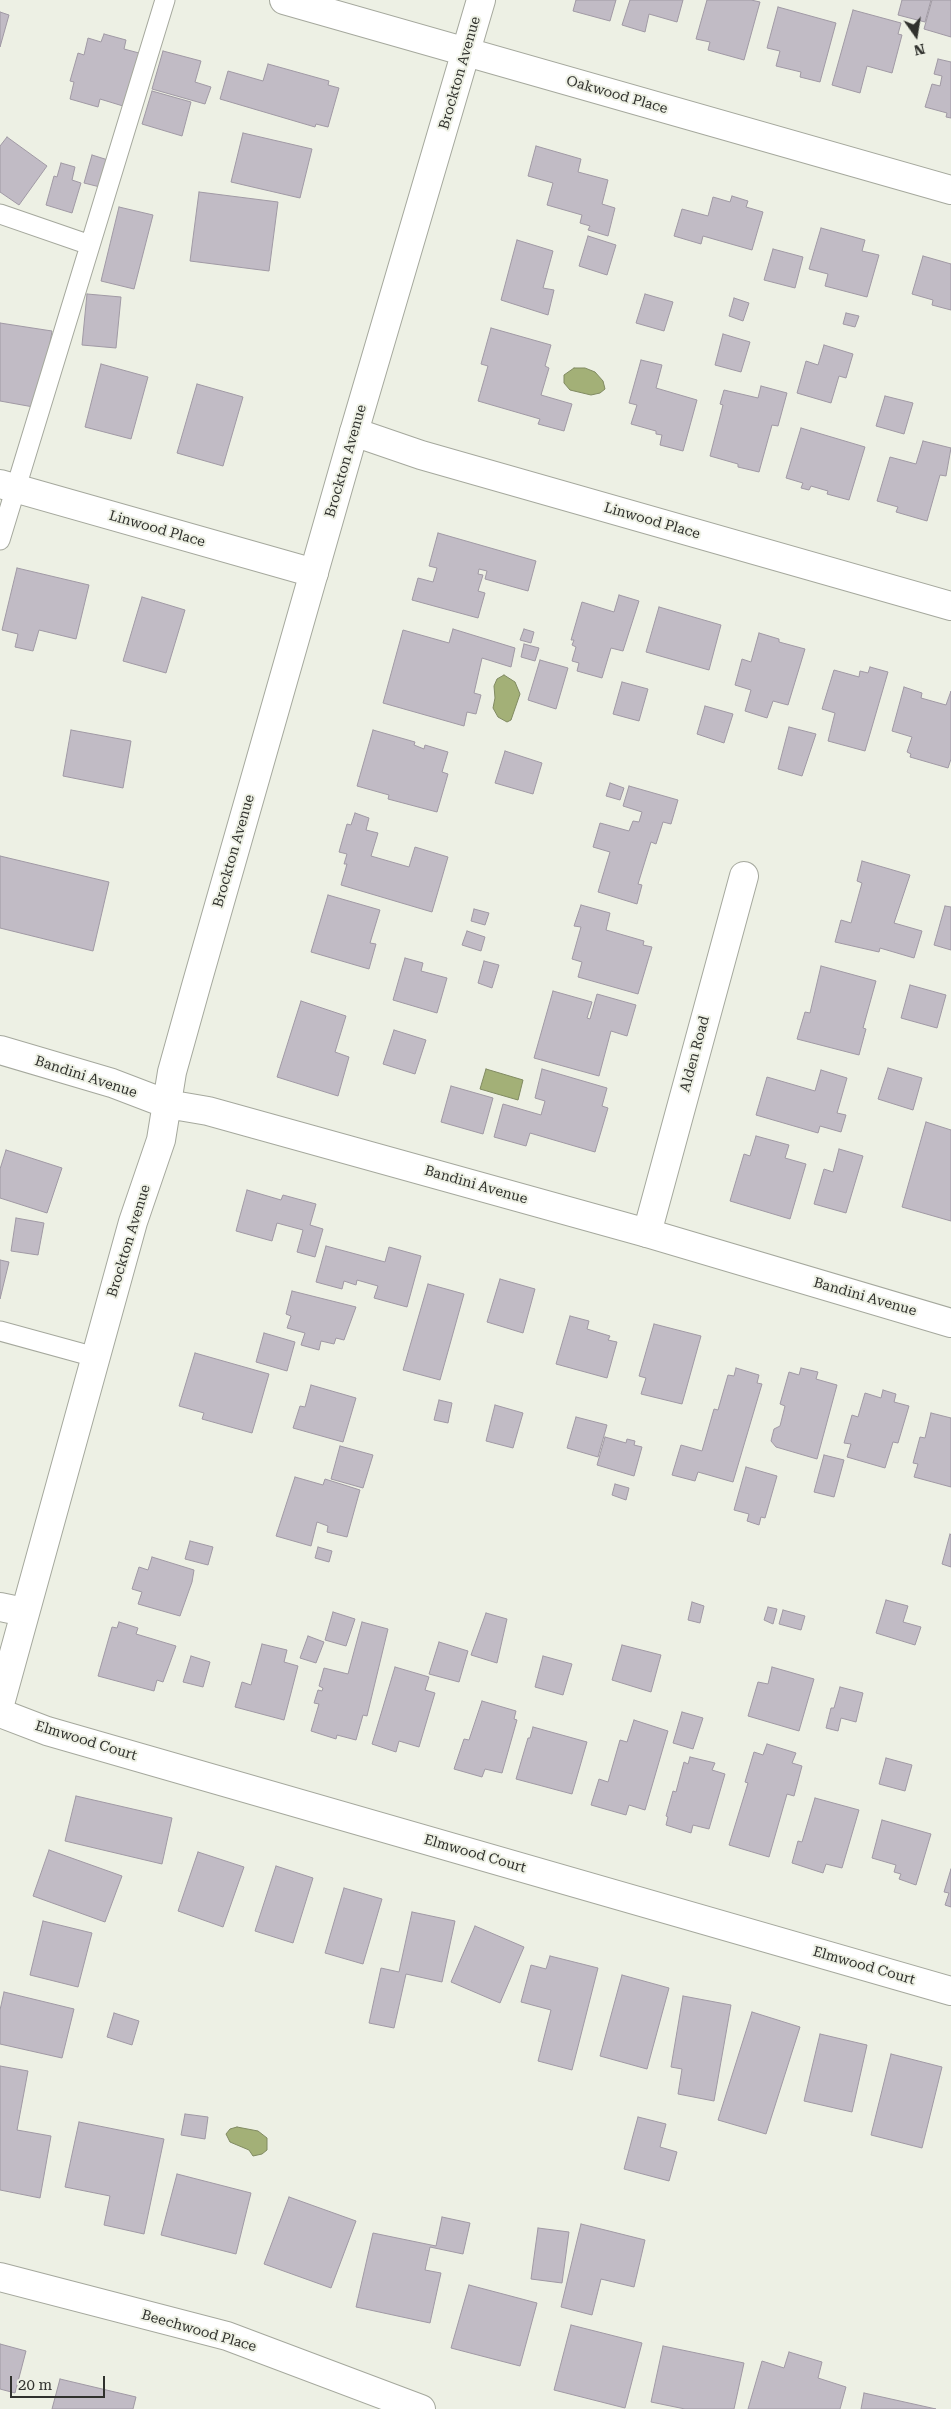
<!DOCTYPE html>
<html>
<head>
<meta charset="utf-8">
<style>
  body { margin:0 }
  #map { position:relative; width:951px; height:2409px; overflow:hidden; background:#edf0e4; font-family:"Roboto Serif",serif }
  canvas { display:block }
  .north { position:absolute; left:891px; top:10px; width:50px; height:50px; -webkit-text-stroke:4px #edf0e4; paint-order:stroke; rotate:167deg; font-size:14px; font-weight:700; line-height:20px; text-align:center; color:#30312d }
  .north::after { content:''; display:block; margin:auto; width:18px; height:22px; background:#30312d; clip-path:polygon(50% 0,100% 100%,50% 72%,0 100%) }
  .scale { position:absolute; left:10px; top:2376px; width:95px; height:22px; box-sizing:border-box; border:2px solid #30312d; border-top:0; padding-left:6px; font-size:15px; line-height:18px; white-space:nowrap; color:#30312d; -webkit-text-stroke:4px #edf0e4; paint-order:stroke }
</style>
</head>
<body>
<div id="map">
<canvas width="951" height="2409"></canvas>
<div class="north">N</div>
<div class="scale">20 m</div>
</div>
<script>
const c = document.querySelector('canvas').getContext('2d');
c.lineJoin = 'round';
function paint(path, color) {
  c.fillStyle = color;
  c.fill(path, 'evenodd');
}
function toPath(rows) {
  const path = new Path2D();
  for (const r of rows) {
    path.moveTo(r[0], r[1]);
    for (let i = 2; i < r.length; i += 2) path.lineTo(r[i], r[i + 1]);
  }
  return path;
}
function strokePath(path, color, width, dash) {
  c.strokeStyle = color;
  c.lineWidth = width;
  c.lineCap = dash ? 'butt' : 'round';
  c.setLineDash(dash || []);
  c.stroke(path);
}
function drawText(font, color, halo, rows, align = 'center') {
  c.font = font + ' "Roboto Serif",serif';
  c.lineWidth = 4;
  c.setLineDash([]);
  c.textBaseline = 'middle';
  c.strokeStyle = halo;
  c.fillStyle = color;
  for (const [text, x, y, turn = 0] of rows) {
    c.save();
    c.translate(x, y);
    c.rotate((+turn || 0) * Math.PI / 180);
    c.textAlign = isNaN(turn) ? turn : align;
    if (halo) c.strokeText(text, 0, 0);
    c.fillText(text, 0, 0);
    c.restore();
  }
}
const water = toPath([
  [574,368,585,368,595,372,603,381,605,389,600,393,591,395,570,390,564,383,564,375,574,368],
  [504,675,515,682,520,694,511,720,507,722,498,717,493,708,495,698,494,686,497,679,504,675],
  [486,1069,523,1080,518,1100,480,1089,486,1069],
  [237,2127,258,2131,267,2138,267,2150,262,2154,253,2156,249,2150,230,2142,226,2134,230,2129,237,2127]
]);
paint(water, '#a3b077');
strokePath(water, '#808a61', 1);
const building = toPath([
  [576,0,616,0,610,21,573,11,576,0],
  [630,0,683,0,677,22,649,14,645,32,622,25,630,0],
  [707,0,751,0,760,2,744,60,708,50,710,42,696,39,707,0],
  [902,0,931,0,925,22,898,15,902,0],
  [932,0,951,0,951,37,924,29,932,0],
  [778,7,836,23,820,82,800,77,801,72,776,66,780,51,767,48,778,7],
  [853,10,901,23,898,34,902,35,892,73,867,66,860,93,832,85,853,10],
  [0,12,9,15,0,47,0,12],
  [104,34,126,40,124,49,139,53,123,106,100,99,98,107,70,99,74,82,70,81,78,53,84,55,88,38,101,42,104,34],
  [163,51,201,61,195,82,211,87,205,104,152,89,163,51],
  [938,59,951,62,951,118,946,117,947,113,925,107,932,84,940,86,942,76,934,74,938,59],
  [268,64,329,81,328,85,339,88,328,127,316,124,315,127,220,99,228,71,263,81,268,64],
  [152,91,191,102,182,136,142,124,152,91],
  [243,133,312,149,300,198,231,182,243,133],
  [7,137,47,166,19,205,0,192,0,146,7,137],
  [536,146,581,159,578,172,608,180,602,204,615,208,608,236,588,230,590,226,580,223,582,215,547,205,553,183,528,176,536,146],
  [92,155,108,160,100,187,84,183,92,155],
  [61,163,75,167,72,180,81,183,72,213,46,205,54,176,57,177,61,163],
  [199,192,278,202,269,271,190,261,199,192],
  [732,196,748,201,746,207,763,212,752,250,703,236,701,244,674,236,682,209,708,216,713,197,730,202,732,196],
  [119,207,153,215,134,289,101,281,119,207],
  [821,228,865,240,862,251,879,255,867,297,825,286,828,274,809,269,821,228],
  [588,236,616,245,607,275,579,266,588,236],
  [517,240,553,251,543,288,554,290,548,315,501,300,517,240],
  [773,249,803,257,795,288,764,280,773,249],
  [923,256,951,264,951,310,932,305,933,300,912,294,923,256],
  [87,294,121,297,116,348,82,345,87,294],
  [645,294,673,302,664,331,636,323,645,294],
  [734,298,749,303,743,321,729,316,734,298],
  [846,313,859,316,855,327,843,324,846,313],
  [0,323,52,331,39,408,0,401,0,323],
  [491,328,551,345,545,366,549,368,541,395,572,404,564,431,538,424,540,419,478,401,488,366,481,364,491,328],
  [723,334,750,342,741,372,715,365,723,334],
  [824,345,853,354,846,378,839,376,831,403,797,393,806,361,818,365,824,345],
  [641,360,662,365,656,388,697,400,683,451,660,445,662,435,656,434,656,431,631,424,637,405,629,403,641,360],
  [101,364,148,377,131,439,85,427,101,364],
  [197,384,243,397,223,466,177,453,197,384],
  [761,386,787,393,778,426,772,425,759,472,738,467,738,464,710,456,723,405,720,404,724,390,758,398,761,386],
  [885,396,913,403,904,434,876,426,885,396],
  [801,428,865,447,849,500,827,494,828,491,811,486,809,490,801,488,803,483,786,478,801,428],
  [923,441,951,448,946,476,940,475,927,521,896,512,898,507,877,501,890,457,916,464,923,441],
  [438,533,536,561,528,591,485,579,487,571,479,569,478,574,483,575,478,591,485,593,478,618,412,600,418,578,433,582,437,568,429,566,438,533],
  [17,568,89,585,76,639,39,630,33,651,15,647,18,634,2,630,17,568],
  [619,595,639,601,623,651,611,648,602,678,577,671,579,663,572,661,576,647,572,645,574,640,571,640,582,602,614,612,619,595],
  [142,597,185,610,166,673,123,661,142,597],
  [659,607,721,625,709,670,646,652,659,607],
  [453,629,515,648,511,667,482,658,474,693,481,695,476,714,467,712,464,726,383,703,403,630,449,643,453,629],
  [524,629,534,632,531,643,520,640,524,629],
  [759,633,779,639,779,642,805,649,788,705,773,701,767,718,745,711,751,690,735,685,742,659,751,662,759,633],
  [524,644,539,648,535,661,521,657,524,644],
  [540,660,568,668,556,709,528,700,540,660],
  [870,667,888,672,865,751,828,741,835,713,822,709,834,670,859,677,860,671,868,673,870,667],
  [622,682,648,689,639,721,613,714,622,682],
  [904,687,922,693,921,698,946,705,951,691,951,759,948,768,910,757,911,754,907,752,912,737,892,731,904,687],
  [705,706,733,714,724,743,697,734,705,706],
  [789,727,816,734,802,776,778,769,789,727],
  [71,730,131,741,123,788,63,776,71,730],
  [373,730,415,742,414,745,424,749,425,745,448,752,442,772,448,774,437,812,388,799,389,795,357,786,373,730],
  [505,751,542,763,533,794,495,783,505,751],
  [610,783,624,788,620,800,606,796,610,783],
  [629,786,678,800,671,824,663,822,656,844,651,842,638,884,642,885,637,904,598,892,610,852,593,847,600,823,629,831,633,821,639,822,642,812,623,806,629,786],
  [355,813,369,818,366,830,378,833,371,856,409,867,415,847,448,857,432,912,341,885,347,864,344,864,347,854,339,852,347,824,351,825,355,813],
  [0,856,109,882,93,951,0,928,0,856],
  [862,861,910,875,894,923,922,931,914,958,880,948,879,952,835,942,841,920,851,923,862,883,857,881,862,861],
  [328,895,380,910,370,943,376,944,369,969,311,952,328,895],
  [581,905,610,913,606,930,644,941,643,945,652,947,638,994,578,977,582,962,572,959,581,927,574,926,581,905],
  [945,906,951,907,951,950,934,945,945,906],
  [474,909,489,913,485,925,471,921,474,909],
  [467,931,485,937,481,951,462,945,467,931],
  [405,958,423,963,421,971,447,978,437,1013,393,1000,405,958],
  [484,961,499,965,492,988,478,983,484,961],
  [821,966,876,981,863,1028,866,1029,859,1055,797,1039,805,1012,810,1013,821,966],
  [910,985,946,995,937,1028,901,1018,910,985],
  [553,991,592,1002,587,1018,590,1019,597,994,636,1005,627,1036,611,1031,599,1076,534,1058,553,991],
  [301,1001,346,1016,335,1052,349,1057,338,1096,277,1077,301,1001],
  [394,1030,426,1040,415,1074,383,1064,394,1030],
  [888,1068,922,1078,913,1110,878,1099,888,1068],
  [542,1069,607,1088,602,1106,608,1108,595,1152,530,1133,526,1146,494,1137,503,1104,541,1115,545,1101,535,1098,542,1069],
  [821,1070,847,1078,837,1113,846,1115,841,1132,820,1126,818,1133,756,1115,767,1077,815,1091,821,1070],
  [451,1086,493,1098,483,1134,441,1122,451,1086],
  [926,1122,951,1130,951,1221,902,1207,926,1122],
  [756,1136,789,1145,785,1158,806,1164,790,1219,730,1201,744,1154,750,1156,756,1136],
  [839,1149,863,1156,846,1213,814,1204,824,1169,833,1172,839,1149],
  [6,1150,62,1168,47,1213,0,1198,0,1169,6,1150],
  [247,1190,281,1200,283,1195,316,1204,310,1225,323,1229,315,1257,297,1252,303,1230,277,1223,272,1241,236,1231,247,1190],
  [16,1218,44,1223,38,1255,11,1251,16,1218],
  [326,1246,385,1262,389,1247,421,1256,407,1307,374,1298,378,1286,357,1280,356,1285,344,1281,342,1289,316,1282,326,1246],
  [0,1260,9,1262,0,1299,0,1260],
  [500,1279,535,1289,523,1333,487,1322,500,1279],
  [428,1284,464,1294,440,1380,403,1370,428,1284],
  [292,1291,356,1307,344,1340,336,1338,334,1344,321,1341,319,1350,301,1345,305,1333,287,1328,291,1316,286,1314,292,1291],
  [570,1316,589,1321,587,1329,610,1336,608,1340,617,1342,607,1378,556,1364,570,1316],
  [654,1324,701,1336,682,1404,641,1394,646,1378,639,1376,654,1324],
  [264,1333,295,1342,287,1371,256,1362,264,1333],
  [195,1353,269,1374,252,1433,202,1419,204,1413,179,1406,195,1353],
  [736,1368,759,1375,757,1383,762,1384,733,1482,698,1472,695,1481,672,1475,681,1445,702,1451,714,1409,718,1410,728,1375,734,1376,736,1368],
  [801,1368,818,1372,816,1379,837,1385,817,1459,776,1447,771,1441,774,1429,780,1426,785,1406,780,1404,789,1372,799,1375,801,1368],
  [311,1385,356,1398,343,1442,293,1428,300,1406,305,1407,311,1385],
  [883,1390,896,1394,894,1402,909,1406,898,1443,893,1442,885,1468,847,1457,851,1444,844,1443,852,1415,858,1417,865,1393,881,1398,883,1390],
  [439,1400,452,1403,448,1423,434,1420,439,1400],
  [495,1405,523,1413,513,1448,486,1441,495,1405],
  [931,1413,951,1418,951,1487,914,1477,918,1464,913,1463,920,1437,925,1438,931,1413],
  [576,1417,607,1425,598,1457,567,1448,576,1417],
  [605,1437,626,1443,627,1439,635,1441,634,1445,642,1447,634,1476,597,1465,605,1437],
  [340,1446,373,1455,363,1488,331,1479,340,1446],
  [824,1455,844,1460,834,1497,814,1492,824,1455],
  [746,1467,777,1476,765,1518,761,1517,759,1525,747,1521,749,1514,734,1510,746,1467],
  [295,1477,323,1485,325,1479,360,1490,347,1537,327,1532,328,1526,317,1522,311,1546,276,1536,295,1477],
  [615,1484,629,1488,626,1500,612,1495,615,1484],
  [950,1534,951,1535,951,1567,942,1564,950,1534],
  [190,1541,213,1547,208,1565,185,1559,190,1541],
  [318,1547,332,1551,329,1562,315,1558,318,1547],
  [152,1557,194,1570,192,1582,180,1616,138,1604,142,1592,132,1589,139,1567,148,1570,152,1557],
  [886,1600,908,1606,903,1622,921,1627,915,1645,876,1633,886,1600],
  [692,1602,704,1606,700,1623,688,1620,692,1602],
  [768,1607,777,1609,773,1624,764,1620,768,1607],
  [783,1610,805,1616,801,1630,779,1624,783,1610],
  [333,1612,355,1619,346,1646,325,1640,333,1612],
  [486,1613,507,1619,497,1663,471,1655,486,1613],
  [119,1622,138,1628,136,1634,176,1646,163,1682,157,1680,154,1691,98,1676,112,1627,117,1628,119,1622],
  [362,1622,388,1629,367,1716,363,1715,356,1740,337,1735,336,1739,311,1731,319,1704,314,1703,318,1690,322,1691,323,1688,319,1686,324,1668,348,1674,362,1622],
  [308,1636,324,1642,316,1663,300,1658,308,1636],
  [439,1642,468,1651,459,1682,429,1674,439,1642],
  [262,1644,287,1650,284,1662,298,1666,284,1720,235,1707,242,1682,251,1685,262,1644],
  [622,1645,661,1655,651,1692,612,1680,622,1645],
  [191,1656,210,1662,203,1687,183,1682,191,1656],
  [543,1656,572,1664,563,1695,535,1687,543,1656],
  [395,1667,429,1677,425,1690,435,1693,419,1747,399,1741,396,1752,372,1744,395,1667],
  [772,1667,814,1679,799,1731,748,1716,758,1682,768,1684,772,1667],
  [840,1687,863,1693,856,1722,841,1718,838,1731,826,1728,831,1708,834,1708,840,1687],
  [482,1701,516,1711,514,1719,517,1720,502,1773,485,1769,482,1777,454,1769,464,1739,469,1740,482,1701],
  [682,1712,703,1718,693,1749,673,1743,682,1712],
  [634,1720,668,1731,645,1810,629,1805,626,1815,591,1805,599,1779,608,1782,620,1740,627,1742,634,1720],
  [533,1727,587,1742,572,1794,516,1779,528,1738,530,1738,533,1727],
  [767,1744,796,1753,792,1763,802,1766,794,1796,787,1794,769,1857,729,1845,748,1783,745,1782,754,1752,763,1755,767,1744],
  [690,1757,715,1763,712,1770,725,1774,709,1829,693,1825,691,1833,666,1825,668,1817,666,1816,673,1791,676,1792,684,1762,688,1764,690,1757],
  [886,1758,912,1765,905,1791,879,1784,886,1758],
  [76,1796,172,1818,162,1864,65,1841,76,1796],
  [815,1798,859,1810,842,1868,826,1864,823,1873,792,1863,798,1841,802,1842,815,1798],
  [882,1820,931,1834,916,1885,899,1879,901,1874,894,1872,896,1865,872,1858,882,1820],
  [49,1850,122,1876,105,1922,33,1896,49,1850],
  [198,1852,244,1867,223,1927,178,1911,198,1852],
  [276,1866,313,1878,293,1943,255,1931,276,1866],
  [951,1869,951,1907,945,1905,949,1893,944,1892,951,1869],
  [344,1888,382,1899,363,1964,325,1953,344,1888],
  [412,1912,455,1921,442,1982,406,1974,394,2028,369,2023,381,1968,399,1972,412,1912],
  [43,1921,92,1933,78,1987,30,1975,43,1921],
  [475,1926,524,1947,500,2003,451,1982,475,1926],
  [550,1956,598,1968,572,2070,538,2061,551,2010,521,2002,531,1965,546,1969,550,1956],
  [622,1975,669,1988,647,2069,600,2056,622,1975],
  [4,1992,74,2009,62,2058,0,2044,0,2010,4,1992],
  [683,1996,731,2005,714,2101,678,2094,682,2069,671,2067,683,1996],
  [752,2012,800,2027,766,2134,718,2120,752,2012],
  [114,2013,139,2021,132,2045,107,2037,114,2013],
  [820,2034,867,2045,852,2112,804,2101,820,2034],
  [891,2054,942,2067,922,2148,871,2135,891,2054],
  [0,2066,28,2071,17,2130,51,2136,40,2198,0,2190,0,2066],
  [185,2114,208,2117,205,2139,181,2135,185,2114],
  [638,2117,666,2124,660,2147,677,2152,669,2181,624,2169,638,2117],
  [79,2122,164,2139,144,2234,104,2225,110,2196,65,2187,79,2122],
  [177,2174,251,2193,236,2254,161,2235,177,2174],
  [289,2197,356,2221,331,2288,264,2264,289,2197],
  [442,2217,470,2223,463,2254,430,2247,425,2270,441,2273,430,2323,356,2307,373,2233,436,2246,442,2217],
  [581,2224,645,2240,634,2287,601,2279,592,2315,561,2307,581,2224],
  [538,2228,569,2232,562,2283,531,2279,538,2228],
  [469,2285,537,2303,520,2366,451,2348,469,2285],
  [571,2325,642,2343,625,2408,554,2390,571,2325],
  [0,2344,26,2351,15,2393,0,2389,0,2344],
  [663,2346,744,2363,734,2409,685,2409,651,2402,663,2346],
  [789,2352,822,2362,818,2378,846,2387,840,2409,748,2409,762,2361,784,2368,789,2352],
  [60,2379,136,2397,133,2409,52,2409,60,2379],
  [864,2393,936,2409,861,2409,864,2393]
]);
paint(building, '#c1bbc5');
strokePath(building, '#a099a4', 1);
const lane = toPath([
  [0,214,90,245],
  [0,540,165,0],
  [0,1331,95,1357]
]);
const street = toPath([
  [284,0,951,190],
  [354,432,421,455,951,606],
  [0,484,314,573],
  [647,1233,744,876],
  [0,1607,24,1612],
  [0,1713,47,1731,951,1991],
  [0,2277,227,2336,421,2409]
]);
const secondary = toPath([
  [0,1050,112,1083,167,1104,208,1111,647,1233,951,1323],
  [0,1704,133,1222,161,1140,172,1072,196,986,354,432,481,0]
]);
strokePath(lane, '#a5a89d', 21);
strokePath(street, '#a5a89d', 30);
strokePath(secondary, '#a5a89d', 30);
strokePath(lane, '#fff', 19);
strokePath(street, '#fff', 28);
strokePath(secondary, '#fff', 28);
drawText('14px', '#30312d', '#edf0e4', [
  ["Brockton Avenue",460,73,-74],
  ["Oakwood Place",617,95,16],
  ["Brockton Avenue",346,461,-74],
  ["Linwood Place",652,521,16],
  ["Linwood Place",157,529,16],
  ["Brockton Avenue",234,851,-74],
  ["Alden Road",695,1054,-75],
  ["Bandini Avenue",86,1077,18],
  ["Bandini Avenue",476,1185,16],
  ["Brockton Avenue",129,1241,-73],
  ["Bandini Avenue",865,1297,16],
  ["Elmwood Court",86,1741,17],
  ["Elmwood Court",475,1854,16],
  ["Elmwood Court",864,1966,16],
  ["Beechwood Place",199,2331,16]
]);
</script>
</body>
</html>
